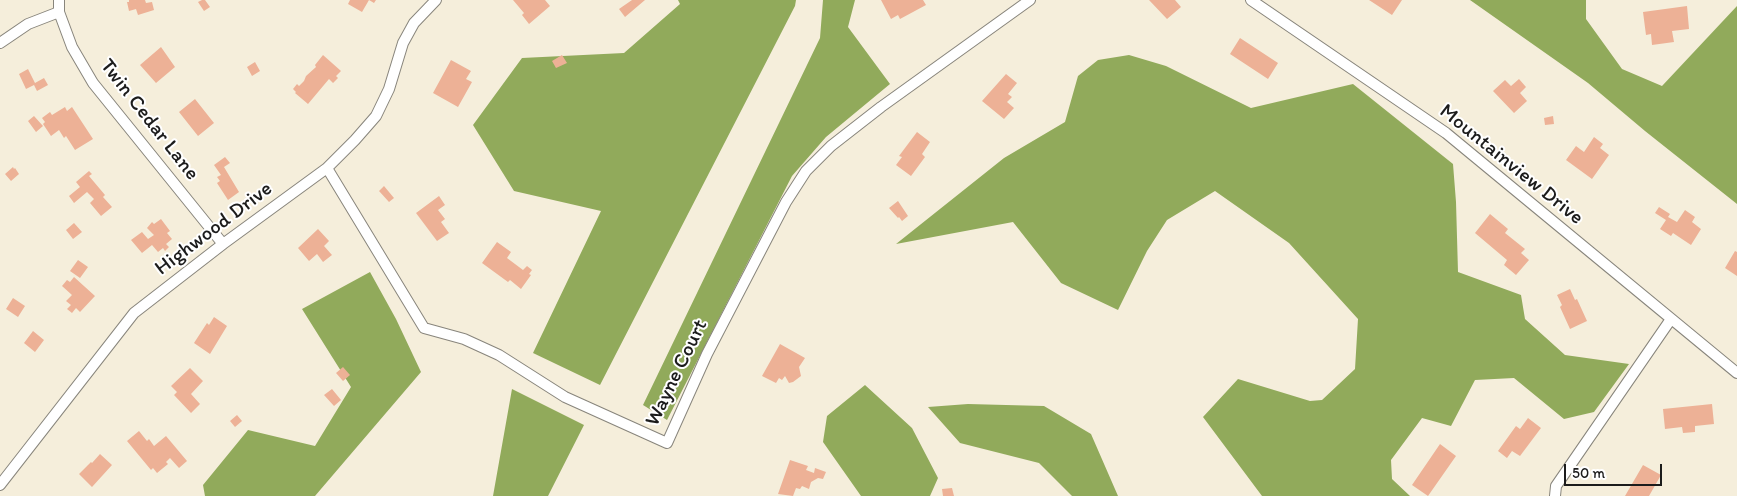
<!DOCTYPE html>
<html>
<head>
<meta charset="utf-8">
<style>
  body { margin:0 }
  #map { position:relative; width:1737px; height:496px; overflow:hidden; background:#f5eedb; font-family:Itim,sans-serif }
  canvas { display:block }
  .scale { position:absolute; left:1564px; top:464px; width:98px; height:22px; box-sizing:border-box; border:2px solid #1c1c1c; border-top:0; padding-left:6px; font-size:15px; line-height:18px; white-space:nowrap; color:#1c1c1c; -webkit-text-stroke:4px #fff; paint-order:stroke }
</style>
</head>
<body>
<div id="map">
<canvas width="1737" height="496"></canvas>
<div class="scale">50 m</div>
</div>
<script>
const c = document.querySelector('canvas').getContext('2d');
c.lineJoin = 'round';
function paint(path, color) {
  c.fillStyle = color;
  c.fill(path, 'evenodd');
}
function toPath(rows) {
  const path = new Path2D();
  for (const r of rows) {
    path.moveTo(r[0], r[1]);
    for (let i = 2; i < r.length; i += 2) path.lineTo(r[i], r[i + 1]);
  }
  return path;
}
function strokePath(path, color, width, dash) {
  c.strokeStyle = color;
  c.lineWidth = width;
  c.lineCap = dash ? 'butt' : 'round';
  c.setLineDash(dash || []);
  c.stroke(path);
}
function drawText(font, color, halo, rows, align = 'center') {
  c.font = font + ' Itim,sans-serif';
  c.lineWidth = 4;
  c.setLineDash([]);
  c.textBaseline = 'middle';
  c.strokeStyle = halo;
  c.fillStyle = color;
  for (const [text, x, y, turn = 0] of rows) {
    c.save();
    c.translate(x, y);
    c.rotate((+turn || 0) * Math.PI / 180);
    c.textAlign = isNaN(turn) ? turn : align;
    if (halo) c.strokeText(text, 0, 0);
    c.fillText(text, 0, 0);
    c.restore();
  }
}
paint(toPath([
  [678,0,796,0,795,6,600,385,533,353,601,211,514,191,473,125,522,58,624,53,680,4],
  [823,0,855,0,848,27,890,84,826,137,792,176,667,420,643,405,820,38],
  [1470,0,1586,0,1586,19,1622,69,1662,86,1737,6,1737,204,1645,131,1588,83],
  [1129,55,1166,66,1251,108,1353,84,1453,164,1456,202,1458,272,1521,295,1525,319,1565,355,1629,364,1594,412,1564,419,1514,378,1475,380,1451,426,1422,418,1391,460,1392,479,1410,496,1262,496,1203,417,1238,379,1310,401,1322,400,1355,369,1358,319,1289,243,1215,191,1167,220,1147,251,1118,310,1061,283,1013,222,896,244,1004,158,1065,122,1078,76,1098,60],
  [370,272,396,319,421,372,315,496,205,496,203,485,248,430,315,446,351,387,302,309],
  [865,385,912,428,938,478,930,496,861,496,823,442,827,416],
  [512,389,584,425,548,496,493,496],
  [968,404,1044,406,1091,434,1118,496,1072,496,1039,463,960,443,928,407]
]), '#91aa5b');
paint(toPath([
  [129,0,145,0,146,3,152,2,154,10,138,15,136,9,129,11,127,2,129,2],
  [202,0,205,0,210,7,204,11,198,2],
  [350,0,376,0,374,3,369,0,362,12,348,4],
  [513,0,545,0,550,6,529,24,522,15,524,13],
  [632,0,645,0,625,17,619,9],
  [881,0,923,0,926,5,900,19,898,15,891,19],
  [1149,0,1175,0,1181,7,1167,19],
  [1369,0,1402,0,1392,15],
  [1687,6,1689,29,1672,31,1674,42,1652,45,1651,34,1646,35,1643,12],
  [1240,38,1278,63,1268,79,1230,54],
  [161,47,175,67,156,83,140,65],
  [323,55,341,71,336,76,338,78,333,83,329,79,308,104,295,93,296,92,293,89,297,84,299,86,304,81,306,76,316,67,315,65],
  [562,55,567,63,556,68,552,61],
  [451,60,471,71,466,79,472,82,458,107,433,93],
  [255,62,260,71,252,76,247,67],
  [28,69,35,83,44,78,48,85,37,91,34,85,26,89,19,74],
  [1006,74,1017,83,1008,94,1012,97,1007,102,1014,108,1004,119,982,101],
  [1519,79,1526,87,1520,93,1527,101,1514,113,1493,91,1505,80,1511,86],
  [195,99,214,123,198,136,179,112],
  [65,107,67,111,72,107,93,139,75,150,66,136,64,138,59,130,51,136,43,124,45,122,42,118,50,112,52,115],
  [34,116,43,126,36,132,28,121],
  [1553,116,1554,124,1545,125,1544,118],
  [917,132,930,142,922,154,925,157,911,176,896,165,902,157,899,156],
  [1594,137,1603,144,1600,148,1609,155,1592,179,1566,160,1576,146,1584,152],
  [225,157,230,163,224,167,239,192,228,200,217,183,220,181,217,177,221,175,214,165],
  [13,167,14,169,15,168,19,174,11,181,5,174],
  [89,171,92,174,89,176,105,195,103,197,112,207,101,216,90,203,94,199,87,192,74,203,69,196,80,187,76,182],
  [384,186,394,198,389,202,379,191],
  [439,196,445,205,438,210,445,219,441,222,449,233,437,241,416,213],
  [898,201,908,216,902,221,899,217,898,218,889,208],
  [1659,207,1670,214,1668,217,1677,222,1685,210,1695,217,1692,222,1701,229,1691,245,1673,233,1671,236,1660,229,1666,220,1655,213],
  [1490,214,1508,229,1505,233,1525,249,1521,253,1529,260,1516,275,1504,265,1507,260,1475,233],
  [161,219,170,231,167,233,172,239,166,244,169,247,165,251,163,248,158,252,152,245,142,253,131,240,142,232,148,239,154,235,147,228,152,222,154,224],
  [74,223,82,232,73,239,66,230],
  [318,229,329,241,324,246,332,255,323,262,317,254,309,261,298,248],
  [497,242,511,252,507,258,523,270,527,266,532,270,529,274,531,275,521,289,510,280,508,282,482,263],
  [1735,251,1737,252,1737,276,1725,268],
  [78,260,88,267,80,278,70,271],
  [74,277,95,296,80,312,76,308,72,313,67,309,71,305,66,301,72,295,62,286,67,280,70,282],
  [1570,289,1575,300,1577,299,1587,321,1570,329,1560,307,1562,305,1557,295],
  [13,298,25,306,18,317,6,309],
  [214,317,227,326,210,354,194,343,207,323,209,325],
  [33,331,44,340,35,352,24,343],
  [780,344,805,358,799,367,801,376,793,382,789,383,785,376,782,380,779,378,776,383,762,376],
  [343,367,350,375,343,381,336,373],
  [190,368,203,381,191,394,200,404,191,413,174,395,177,392,171,386],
  [332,389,341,400,334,406,324,395],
  [1712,404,1714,424,1695,426,1695,432,1683,433,1682,427,1665,429,1663,409],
  [237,415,242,421,235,427,230,421],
  [1528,418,1541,428,1520,456,1512,451,1507,458,1498,451,1516,426,1520,429],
  [139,431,147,441,149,439,154,446,166,436,187,461,179,468,170,458,166,462,168,464,157,473,153,468,151,470,127,441],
  [1440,444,1456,456,1428,496,1412,485],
  [100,454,112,465,92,487,79,474,91,462,92,463],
  [790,460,808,466,806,470,814,473,815,468,826,472,823,479,818,478,811,482,809,489,802,486,800,489,796,488,793,496,778,494],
  [1643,465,1661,475,1649,496,1625,496],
  [952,488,954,496,943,496,942,489]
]), '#edb196');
const minor = toPath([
  [59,0,59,12,72,47,93,83,223,244],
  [1251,0,1446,133,1737,373],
  [0,43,28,24,59,12],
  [327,168,424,328,464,339,499,355,565,397,667,443,707,354,786,202,806,171,831,146,881,107,1030,0],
  [0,485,134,313,223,244,327,168,355,140,376,116,389,89,403,43,414,23,436,0],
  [1555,496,1556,486,1671,319]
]);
strokePath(minor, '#88857c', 12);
strokePath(minor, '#fff', 10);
drawText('21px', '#1c1c1c', '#fff', [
  ["Twin Cedar Lane",149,120,52],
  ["Mountainview Drive",1511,165,39],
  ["Highwood Drive",214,229,-37],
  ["Wayne Court",677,373,-64]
]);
</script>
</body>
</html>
